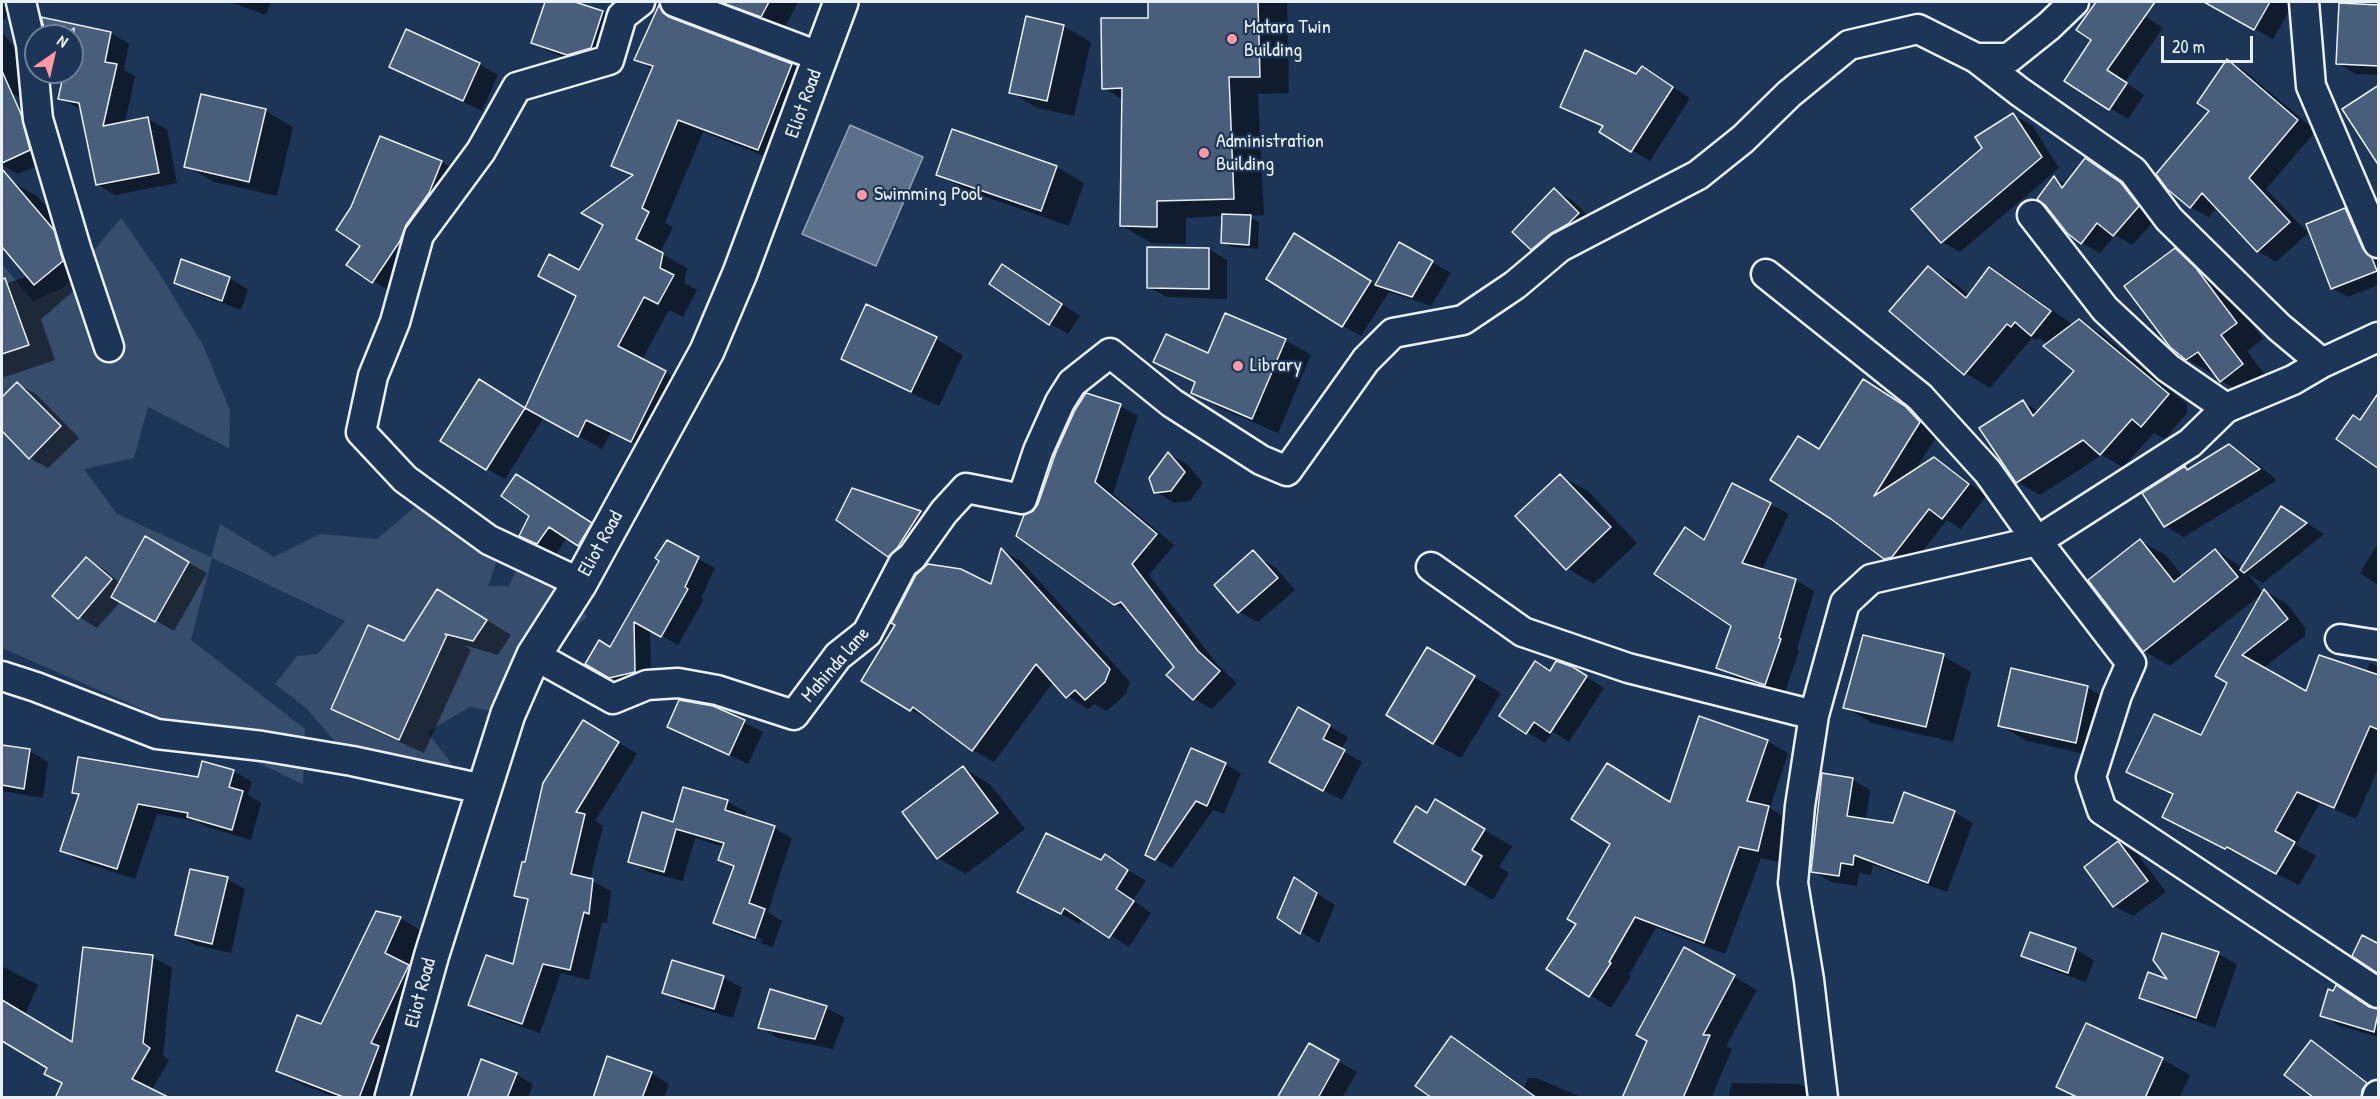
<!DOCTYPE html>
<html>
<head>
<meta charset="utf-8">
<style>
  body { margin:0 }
  #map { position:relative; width:2380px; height:1099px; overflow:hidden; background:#1d3557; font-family:"Patrick Hand",sans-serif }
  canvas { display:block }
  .frame { position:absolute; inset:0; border:3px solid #e8f1f8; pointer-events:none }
  .north { position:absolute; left:24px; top:24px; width:60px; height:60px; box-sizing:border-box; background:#1d3557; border:2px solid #6e8097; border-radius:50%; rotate:34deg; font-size:16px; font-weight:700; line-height:24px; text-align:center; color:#e8f1f8 }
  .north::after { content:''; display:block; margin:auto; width:21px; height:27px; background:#ff9aa2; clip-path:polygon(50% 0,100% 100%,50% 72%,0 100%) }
  .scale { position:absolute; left:2161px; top:36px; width:92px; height:27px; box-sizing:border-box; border:3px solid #e8f1f8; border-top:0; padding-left:8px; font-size:18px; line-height:21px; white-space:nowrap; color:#e8f1f8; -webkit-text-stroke:4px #1d3557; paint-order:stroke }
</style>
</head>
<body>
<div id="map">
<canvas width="2380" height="1099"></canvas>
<div class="frame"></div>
<div class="north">N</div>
<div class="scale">20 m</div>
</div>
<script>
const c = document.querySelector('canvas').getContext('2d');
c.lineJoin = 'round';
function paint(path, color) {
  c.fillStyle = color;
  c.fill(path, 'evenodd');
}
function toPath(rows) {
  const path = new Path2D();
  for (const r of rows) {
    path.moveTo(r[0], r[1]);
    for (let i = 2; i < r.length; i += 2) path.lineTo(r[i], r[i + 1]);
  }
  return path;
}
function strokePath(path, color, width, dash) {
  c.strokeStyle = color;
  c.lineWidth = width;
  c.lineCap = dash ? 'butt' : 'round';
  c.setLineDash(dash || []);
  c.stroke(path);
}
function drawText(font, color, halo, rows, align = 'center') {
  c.font = font + ' "Patrick Hand",sans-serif';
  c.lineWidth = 4.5;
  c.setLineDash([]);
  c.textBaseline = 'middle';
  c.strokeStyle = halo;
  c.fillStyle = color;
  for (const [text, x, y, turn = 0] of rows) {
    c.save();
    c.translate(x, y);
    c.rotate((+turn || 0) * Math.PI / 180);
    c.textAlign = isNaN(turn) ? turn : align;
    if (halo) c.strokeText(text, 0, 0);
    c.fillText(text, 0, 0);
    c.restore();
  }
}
paint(toPath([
  [121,218,158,271,203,345,230,410,229,448,148,407,134,458,84,469,117,514,211,557,220,524,274,557,320,534,377,539,415,507,478,534,496,563,488,586,509,586,520,562,567,586,587,617,551,649,508,714,470,707,427,732,452,764,352,761,306,708,275,684,297,656,318,654,345,621,212,558,191,640,305,729,303,784,142,709,2,648,2,264,33,301,63,288]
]), '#374d6c');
const water = toPath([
  [850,125,923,157,876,266,802,234,850,125]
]);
paint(water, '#5d7089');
strokePath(water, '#95a4b5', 1.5);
paint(toPath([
  [2,2,8,2,15,8,2,22],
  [230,2,271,2,266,15],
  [546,2,570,2,603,12,621,23,587,65,552,53,533,43],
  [714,2,798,2,784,29],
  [1149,2,1287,2,1289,93,1258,94,1264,215,1248,216,1259,222,1258,249,1231,247,1222,242,1223,216,1186,218,1186,244,1151,243,1121,225,1123,100,1104,88,1150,20],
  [2098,2,2125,2,2163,28,2125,82,2144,95,2128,119,2066,81,2093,40,2078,30],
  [2207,2,2285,2,2292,6,2273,39],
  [2378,7,2378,75,2356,74,2337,63],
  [658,10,682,24,792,65,816,79,782,163,703,132,665,223,673,227,660,253,687,268,684,283,697,290,683,317,669,310,642,360,690,386,656,454,611,432,602,449,544,417,505,479,487,469,498,391,526,409,578,296,580,272,633,177,613,165,653,70,636,59],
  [43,19,111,33,129,44,124,70,135,76,125,123,148,119,167,129,177,183,115,195,97,184,82,110,60,98,65,72,72,72,72,36,47,36],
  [1063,26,1091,42,1074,116,1038,108,1010,92],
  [2,32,34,71,35,85,20,98,2,87],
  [2228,61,2246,72,2316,131,2266,189,2308,233,2276,262,2258,251,2217,207,2209,217,2190,207,2211,110],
  [479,64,498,75,482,111,390,67],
  [1637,76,1660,79,1690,98,1650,161,1631,150,1604,127,1561,106],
  [266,111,293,127,277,196,214,182,186,166],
  [11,114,20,114,39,125,48,161,18,174,2,165,2,118],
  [2013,115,2032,125,2059,168,1960,252,1941,241,1984,148],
  [953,131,1057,167,1084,183,1069,226,966,190,938,174],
  [381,138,442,162,460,173,391,292,349,265,362,245,352,208],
  [2086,160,2140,195,2157,218,2132,245,2115,235,2100,253,2082,243,2054,178,2067,185],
  [9,180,37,196,81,248,90,277,41,319,55,360,2,378,2,285,29,276,2,244,2,186],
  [1554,190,1573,201,1597,224,1550,260,1532,249],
  [2345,210,2361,219,2378,260,2378,285,2348,297,2332,288],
  [1400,244,1451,273,1431,306,1389,292,1361,336,1343,326,1313,245,1376,285],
  [1209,249,1227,260,1227,299,1167,297,1148,287],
  [2175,249,2202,265,2223,286,2263,339,2247,351,2270,381,2249,396,2221,381,2216,374,2214,375,2187,359],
  [1928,268,1953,282,1970,296,1989,269,2014,283,2073,325,2079,321,2102,334,2187,404,2187,413,2165,439,2154,433,2123,467,2102,455,2040,495,2017,482,2023,402,2040,412,2076,371,2048,344,2039,338,2037,340,2032,338,1990,388,1965,373],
  [1021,277,1080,316,1068,334,1049,323],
  [229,278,248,289,241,310,194,293,175,282],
  [936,339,963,355,939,406,870,374,843,358],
  [1285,340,1311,355,1278,433,1218,407,1193,392,1196,384,1155,362,1208,355],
  [17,384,36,394,79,438,48,468,29,458,2,429,2,399],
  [1882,392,1923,418,1938,434,1914,472,1934,459,1953,470,1986,496,1961,529,1947,520,1910,567,1904,569,1885,558,1820,450],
  [1120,406,1138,416,1113,494,1174,545,1149,575,1216,663,1237,683,1212,709,1194,699,1176,667,1132,614,1115,604,1034,512],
  [2232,448,2251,459,2277,480,2184,537,2165,526,2185,468,2189,471],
  [1169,454,1187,464,1203,483,1190,501,1174,503,1156,492],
  [1560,476,1588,491,1637,543,1594,584,1567,568],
  [1732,485,1789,514,1762,570,1795,580,1814,591,1797,649,1799,651,1784,695,1736,678,1718,667,1733,626,1686,529,1705,540],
  [535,486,609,535,597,555,567,537,556,554,521,535,531,515],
  [853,490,920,513,938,523,908,566,889,555],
  [2300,519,2324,534,2263,583,2248,574,2263,593,2170,666,2144,651,2090,580,2140,541,2166,555,2183,577,2215,550,2243,568],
  [145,538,207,573,174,631,121,601,97,628,79,617,86,559,105,570,120,583],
  [667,542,715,568,701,598,704,599,678,645,650,629,651,681,626,686,587,664,611,649,661,561],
  [2378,543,2378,585,2360,573],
  [1002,550,1022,562,1130,682,1126,694,1107,711,1094,704,1088,709,1067,696,1054,681,994,762,973,750,933,720,932,722,863,681,992,587],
  [1257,557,1276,568,1295,590,1258,622,1239,612],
  [2265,591,2286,603,2305,627,2305,636,2263,668,2307,693,2366,673,2370,663,2378,667,2378,769,2356,819,2320,803,2296,845,2316,856,2299,885,2163,817,2174,796,2128,772,2201,737,2229,683],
  [462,605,511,635,498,655,464,645,471,650,424,753,358,723,333,709,405,643],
  [1943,656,1971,672,1953,742,1872,723,1845,707],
  [1455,665,1501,693,1461,758,1433,743],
  [1572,668,1604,688,1569,742,1553,732,1545,743,1501,716,1551,672],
  [2012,670,2088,688,2115,703,2103,758,2027,741,1999,725],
  [717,709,763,732,748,764,669,726],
  [1329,726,1348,737,1341,750,1362,762,1342,800,1289,772],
  [602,732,637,754,595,821,603,826,590,880,611,891,607,923,602,922,589,980,561,973,540,1033,488,1015,470,1004,514,966,529,902,516,895,526,864],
  [1767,741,1788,753,1770,808,1790,820,1779,862,1761,858,1725,954,1656,928,1629,975,1631,976,1611,1008,1548,969,1671,804],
  [2,746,29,751,48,762,43,798,2,791],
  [1225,764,1241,773,1224,814,1213,810,1172,868,1147,854],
  [963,768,990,784,1025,829,966,874,938,858,904,813],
  [233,771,252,782,248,795,261,803,251,840,207,827,196,821,157,814,135,879,80,861,62,850,80,796,74,792,199,779],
  [1852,779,1870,790,1866,820,1894,824,1954,812,1973,823,1947,892,1873,865,1871,875,1859,873,1857,886,1831,882,1812,871],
  [727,801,746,812,744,818,774,828,792,838,768,912,782,921,773,947,733,933,715,922,734,868,720,860,724,847,695,838,683,881,648,872,630,861,674,824],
  [733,928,762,939,761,942,733,932],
  [1428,814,1462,817,1512,846,1499,867,1509,873,1493,900,1396,842],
  [2118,843,2137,854,2166,892,2133,916,2114,906],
  [1105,856,1146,881,1133,900,1151,913,1129,947,1082,918,1080,924,1019,892,1102,862],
  [227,879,245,889,231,953,195,945,177,934],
  [1312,890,1335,905,1319,943,1301,932],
  [400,918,423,932,409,966,432,980,388,1098,337,1098,301,1084,277,1071,321,1026],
  [2163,935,2218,954,2237,964,2215,1028,2159,1008,2141,997,2171,982],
  [1685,949,1757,990,1726,1046,1732,1049,1711,1098,1624,1098],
  [2075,949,2094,960,2086,982,2041,966,2023,956],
  [152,957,172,968,163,1056,169,1060,152,1090,63,1083,26,1037,2,1026,2,966,38,985,25,1015,74,1044],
  [723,977,742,988,733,1018,682,1003,664,992],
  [771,991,827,1008,845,1018,833,1049,778,1038,760,1027],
  [2355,998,2372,1009,2378,1010,2378,1037,2340,1026,2322,1015],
  [1452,1038,1513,1079,1500,1098,1430,1098],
  [2311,1042,2329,1053,2378,1090,2378,1098,2316,1098],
  [1310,1045,1357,1072,1342,1098,1279,1098],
  [2162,1059,2190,1075,2179,1098,2077,1098,2058,1087],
  [651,1073,669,1084,664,1098,594,1098],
  [516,1074,533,1084,528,1098,469,1098],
  [1528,1078,1537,1078,1583,1098,1520,1098],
  [1732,1083,1799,1084,1818,1094,1818,1098,1728,1098]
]), '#0007');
const building = toPath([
  [545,2,575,2,603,11,591,48,567,55,531,43,545,2],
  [720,2,769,2,761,17,720,2],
  [1148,2,1258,2,1260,77,1229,77,1234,199,1157,201,1157,227,1120,226,1122,88,1102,89,1101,18,1148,18,1148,2],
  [2096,2,2155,2,2107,70,2127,83,2109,110,2064,81,2091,40,2076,30,2096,2],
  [2204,2,2270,2,2254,30,2204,2],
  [2339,3,2379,5,2379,66,2336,64,2339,3],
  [659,5,663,13,669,17,792,64,758,150,678,120,642,208,649,212,636,239,663,253,660,268,674,275,658,304,644,297,618,346,666,371,631,442,586,420,578,437,525,408,576,296,538,276,549,254,579,270,603,225,581,213,633,175,611,166,653,66,634,60,659,5],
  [1026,16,1064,25,1047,101,1009,93,1026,16],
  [41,17,111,32,105,62,117,64,103,126,148,117,159,173,96,185,79,103,58,99,64,72,72,72,74,28,64,36,46,36,41,17],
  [406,29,480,63,463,101,389,67,406,29],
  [1585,50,1636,74,1642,66,1673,87,1631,152,1599,132,1603,126,1560,107,1585,50],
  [2227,59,2298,120,2249,178,2290,222,2257,252,2202,193,2190,208,2167,189,2156,174,2209,111,2197,103,2227,59],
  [2,71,21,114,30,150,2,163,2,71],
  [2379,85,2379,166,2342,109,2379,85],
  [201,94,266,109,249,182,184,167,201,94],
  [2013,113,2042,157,1941,243,1911,209,1982,148,1975,137,2013,113],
  [952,129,1057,166,1041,211,936,175,952,129],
  [380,136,442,161,429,193,406,225,400,241,372,283,346,265,360,246,336,230,351,207,380,136],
  [2085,158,2121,183,2139,206,2113,236,2097,223,2081,244,2067,233,2045,205,2037,199,2054,176,2062,188,2085,158],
  [2,169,54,230,63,261,34,285,2,247,2,169],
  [1554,188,1579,213,1568,224,1550,234,1531,250,1512,232,1554,188],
  [2345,208,2363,249,2372,258,2377,271,2331,289,2306,224,2345,208],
  [1222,214,1251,215,1249,245,1221,243,1222,214],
  [1294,233,1371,281,1342,327,1266,279,1294,233],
  [1399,242,1433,261,1412,297,1375,285,1399,242],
  [1147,247,1209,248,1209,289,1147,288,1147,247],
  [2175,248,2196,268,2237,323,2221,335,2243,364,2220,382,2198,352,2186,360,2170,347,2124,286,2175,248],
  [181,259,230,277,222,301,174,283,181,259],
  [1002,264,1062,304,1049,325,989,284,1002,264],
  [1928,266,1966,298,1989,267,2051,311,2031,336,2015,322,2011,327,2007,324,1964,375,1889,311,1928,266],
  [5,278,29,345,2,354,2,279,5,278],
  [866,304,937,337,911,392,841,359,866,304],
  [1225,313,1286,339,1252,419,1191,393,1195,382,1153,362,1166,334,1208,353,1225,313],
  [2079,319,2169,394,2141,427,2132,419,2100,455,2083,440,2016,483,1979,428,2023,400,2033,416,2074,371,2043,346,2079,319],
  [479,379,525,408,486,470,440,441,479,379],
  [1863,379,1905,406,1920,422,1874,496,1934,457,1969,484,1942,519,1929,509,1892,557,1884,559,1831,519,1770,480,1798,436,1819,449,1863,379],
  [17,382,61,426,29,459,2,431,2,397,17,382],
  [2379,392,2379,469,2336,439,2353,415,2360,420,2379,392],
  [1086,393,1121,404,1095,482,1157,534,1132,564,1198,651,1220,671,1193,700,1166,675,1174,667,1121,602,1114,605,1016,536,1024,515,1033,511,1038,504,1056,452,1075,410,1086,393],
  [2229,444,2260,469,2164,527,2142,493,2185,466,2187,470,2229,444],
  [1168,452,1185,472,1171,491,1154,493,1149,478,1168,452],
  [516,474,592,523,578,546,549,527,537,544,519,536,529,516,501,496,516,474],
  [1560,474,1611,527,1566,570,1515,516,1560,474],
  [1732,483,1771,503,1742,563,1796,579,1779,638,1781,639,1765,685,1716,668,1731,626,1654,574,1685,527,1704,540,1732,483],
  [852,488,921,511,898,547,888,557,836,520,852,488],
  [2281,506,2307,523,2244,573,2240,570,2281,506],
  [145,536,189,562,155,622,111,597,145,536],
  [2140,539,2174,582,2215,549,2238,577,2143,652,2088,580,2140,539],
  [667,540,699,557,685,587,688,589,661,637,634,622,635,672,609,678,585,664,599,640,610,647,659,561,655,558,667,540],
  [1001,548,1110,669,1105,682,1085,700,1075,690,1066,698,1036,664,972,751,913,707,910,711,861,681,895,625,891,623,916,575,928,564,961,569,991,584,1001,548],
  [1253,550,1278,578,1238,613,1214,585,1253,550],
  [86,557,112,579,78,619,52,596,86,557],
  [437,589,487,620,473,641,445,634,447,635,399,740,331,709,368,625,404,641,437,589],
  [2264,589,2288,619,2242,655,2306,691,2319,655,2379,675,2379,730,2370,726,2334,808,2297,792,2275,831,2295,842,2276,874,2227,847,2225,849,2162,817,2173,794,2126,772,2154,714,2201,735,2227,683,2215,676,2264,589],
  [1863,635,1944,654,1926,727,1843,708,1863,635],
  [1427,647,1475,676,1433,744,1386,715,1427,647],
  [1535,661,1550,671,1556,661,1573,667,1587,676,1550,733,1534,722,1526,734,1499,716,1535,661],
  [2011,668,2088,686,2076,743,1998,726,2011,668],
  [679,700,713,706,745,720,729,755,667,727,679,700],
  [1298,707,1330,725,1323,739,1345,750,1323,791,1269,762,1298,707],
  [1699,716,1768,740,1747,801,1769,806,1758,851,1739,847,1704,943,1635,917,1609,962,1611,963,1589,997,1546,969,1576,924,1567,919,1610,844,1571,819,1607,763,1670,802,1699,716],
  [583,720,619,742,576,812,585,814,571,874,593,879,589,914,584,912,570,970,543,964,522,1024,468,1005,486,955,513,964,528,899,514,896,522,862,525,862,543,783,583,720],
  [2,745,30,749,24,789,2,785,2,745],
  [1191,748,1226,763,1207,806,1196,801,1155,860,1145,855,1191,748],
  [78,757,198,777,202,761,234,770,229,787,243,791,232,830,187,817,188,813,138,804,117,869,60,851,79,794,72,793,78,757],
  [963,766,998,813,937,859,902,812,963,766],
  [1822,773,1853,778,1847,816,1893,823,1904,792,1955,811,1928,883,1854,855,1853,865,1841,863,1839,876,1811,872,1822,773],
  [683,787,728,800,725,810,775,826,749,903,765,909,755,938,713,923,734,866,718,860,724,843,676,829,664,872,628,862,642,812,673,822,683,787],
  [1435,799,1485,829,1472,850,1482,856,1465,885,1394,842,1416,806,1427,813,1435,799],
  [1046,833,1101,860,1105,854,1128,870,1116,889,1134,901,1109,938,1064,908,1061,914,1017,892,1046,833],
  [2118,841,2148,881,2113,907,2084,867,2118,841],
  [190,869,228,877,212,944,175,935,190,869],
  [1294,877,1317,893,1300,934,1277,918,1294,877],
  [376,911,401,917,385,953,409,965,371,1043,379,1046,359,1098,346,1098,276,1071,297,1015,321,1024,376,911],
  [2030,932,2076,948,2068,973,2021,956,2030,932],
  [2162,933,2219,952,2196,1018,2139,998,2148,972,2167,979,2153,960,2162,933],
  [2362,935,2379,944,2379,974,2352,956,2362,935],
  [83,947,153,955,143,1043,150,1048,132,1079,170,1098,55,1098,62,1083,44,1074,47,1068,2,1041,2,1000,72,1042,83,947],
  [1684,947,1735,975,1703,1035,1710,1035,1683,1098,1622,1098,1647,1041,1636,1035,1684,947],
  [672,960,724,976,714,1009,662,993,672,960],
  [2336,985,2369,1007,2379,1009,2374,1032,2320,1016,2328,989,2333,991,2336,985],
  [770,989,827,1006,815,1039,758,1028,770,989],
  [2086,1023,2163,1058,2145,1098,2079,1098,2056,1087,2086,1023],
  [1451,1036,1537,1098,1432,1098,1415,1086,1451,1036],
  [2311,1040,2367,1083,2362,1090,2361,1098,2314,1098,2284,1075,2311,1040],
  [1309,1043,1339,1060,1318,1098,1277,1098,1309,1043],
  [607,1056,652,1072,642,1098,593,1098,607,1056],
  [481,1059,517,1073,507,1098,467,1098,481,1059]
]);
paint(building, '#495e7a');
strokePath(building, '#e8f1f8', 1.5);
const street = toPath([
  [21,2,31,45,38,119,76,248,109,347],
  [675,2,821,57],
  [2304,2,2311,86,2378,243],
  [1976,58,2009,58,2049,26,2074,2],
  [2032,215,2105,309,2168,368,2226,408],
  [1766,274,1920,397,1988,472,2037,541,2131,663,2117,695,2091,777,2102,810,2378,993],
  [1431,567,1523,632,1628,668,1814,715],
  [580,583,489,540,405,479,361,432,373,376,395,322,419,235,481,151,517,87,609,60,622,16,640,2],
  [2340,639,2378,645],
  [534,655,613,699,647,685,678,683,717,690,794,715,838,656,867,633,903,564,912,557,944,512,966,488,1022,499,1038,451,1060,402,1072,383,1110,353,1172,403,1261,460,1287,471,1366,360,1393,333,1463,320,1515,285,1560,247,1698,175,1743,139,1789,94,1849,45,1918,29,1976,58,2020,92,2133,171,2169,219,2279,327,2322,363],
  [2,676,36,687,157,734,262,746,352,761,483,789],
  [1823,1098,1809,980,1793,883,1800,806,1814,715,1845,603,1871,579,2037,541,2190,443,2226,408,2293,380,2322,363,2378,337],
  [2377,1098,2378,1095]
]);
const secondary = toPath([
  [392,1098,432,954,508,714,534,655,580,583,707,351,740,273,841,2]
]);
strokePath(street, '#e8f1f8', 33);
strokePath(secondary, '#e8f1f8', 38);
strokePath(street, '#1d3557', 28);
strokePath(secondary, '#1d3557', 33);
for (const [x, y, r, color] of [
  [1232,39,6,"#ff9aa2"],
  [1204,153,6,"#ff9aa2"],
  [862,195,6,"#ff9aa2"],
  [1238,366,6,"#ff9aa2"]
]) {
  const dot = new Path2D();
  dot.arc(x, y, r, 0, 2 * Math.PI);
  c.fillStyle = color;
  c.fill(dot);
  strokePath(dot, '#1d3557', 2);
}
drawText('20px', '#e8f1f8', '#1d3557', [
  ["Matara Twin",1244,28],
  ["Building",1244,51],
  ["Administration",1216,142],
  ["Building",1216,165],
  ["Swimming Pool",874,195],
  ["Library",1250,366]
], 'left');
drawText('20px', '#e8f1f8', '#1d3557', [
  ["Eliot Road",804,104,-70],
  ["Eliot Road",601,544,-61],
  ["Mahinda lane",836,665,-49],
  ["Eliot Road",421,993,-75]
]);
</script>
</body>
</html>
